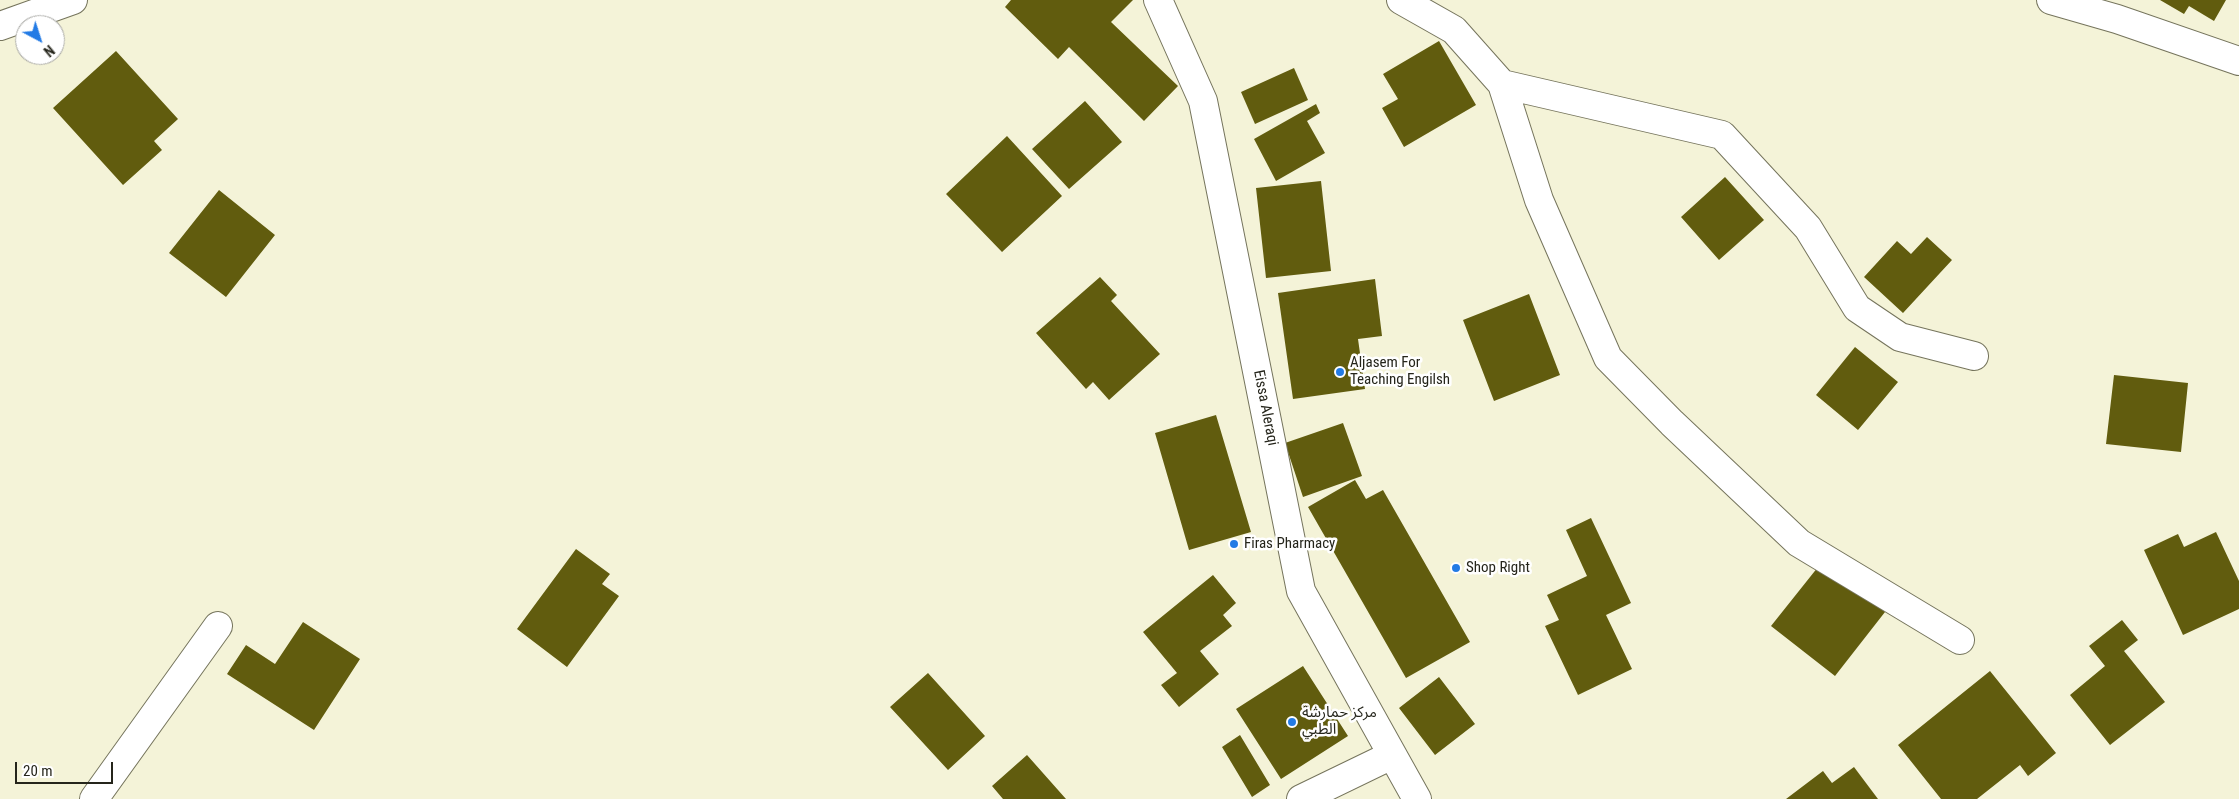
<!DOCTYPE html>
<html>
<head>
<meta charset="utf-8">
<style>
  body { margin:0 }
  #map { position:relative; width:2239px; height:799px; overflow:hidden; background:#f4f3d8; font-family:"Roboto Condensed",sans-serif }
  canvas { display:block }
  .north { position:absolute; left:15px; top:15px; width:50px; height:50px; box-sizing:border-box; background:#fff; border:1px solid #a8a8a4; border-radius:50%; rotate:140deg; font-size:14px; font-weight:700; line-height:20px; text-align:center; color:#25251b }
  .north::after { content:''; display:block; margin:auto; width:18px; height:22px; background:#237be5; clip-path:polygon(50% 0,100% 100%,50% 72%,0 100%) }
  .scale { position:absolute; left:15px; top:762px; width:98px; height:22px; box-sizing:border-box; border:2px solid #25251b; border-top:0; padding-left:6px; font-size:15px; line-height:18px; white-space:nowrap; color:#25251b; -webkit-text-stroke:4px #fff; paint-order:stroke }
</style>
</head>
<body>
<div id="map">
<canvas width="2239" height="799"></canvas>
<div class="north">N</div>
<div class="scale">20 m</div>
</div>
<script>
const c = document.querySelector('canvas').getContext('2d');
c.lineJoin = 'round';
function paint(path, color) {
  c.fillStyle = color;
  c.fill(path, 'evenodd');
}
function toPath(rows) {
  const path = new Path2D();
  for (const r of rows) {
    path.moveTo(r[0], r[1]);
    for (let i = 2; i < r.length; i += 2) path.lineTo(r[i], r[i + 1]);
  }
  return path;
}
function strokePath(path, color, width, dash) {
  c.strokeStyle = color;
  c.lineWidth = width;
  c.lineCap = dash ? 'butt' : 'round';
  c.setLineDash(dash || []);
  c.stroke(path);
}
function drawText(font, color, halo, rows, align = 'center') {
  c.font = font + ' "Roboto Condensed","Noto Sans Arabic",sans-serif';
  c.lineWidth = 5;
  c.setLineDash([]);
  c.textBaseline = 'middle';
  c.strokeStyle = halo;
  c.fillStyle = color;
  for (const [text, x, y, turn = 0] of rows) {
    c.save();
    c.translate(x, y);
    c.rotate((+turn || 0) * Math.PI / 180);
    c.textAlign = isNaN(turn) ? turn : align;
    if (halo) c.strokeText(text, 0, 0);
    c.fillText(text, 0, 0);
    c.restore();
  }
}
paint(toPath([
  [1011,0,1133,0,1111,22,1178,86,1144,121,1069,47,1058,59,1005,7],
  [2160,0,2226,0,2214,21,2189,6,2184,14],
  [1439,41,1476,105,1404,147,1382,108,1398,99,1383,74],
  [116,51,178,119,154,141,162,150,123,185,53,108],
  [1294,68,1308,100,1255,124,1241,92],
  [1085,101,1122,142,1069,189,1032,149],
  [1316,104,1320,113,1307,121,1325,153,1276,181,1254,139],
  [1007,136,1062,196,1002,252,946,194],
  [1725,177,1764,220,1719,260,1681,217],
  [1321,181,1331,271,1266,278,1256,188],
  [219,190,275,235,226,297,169,253],
  [1927,237,1952,260,1903,313,1864,277,1897,241,1911,254],
  [1100,277,1117,295,1111,301,1160,354,1109,400,1093,382,1086,389,1036,333],
  [1375,279,1382,336,1358,339,1365,389,1293,399,1278,293],
  [1529,294,1560,375,1494,401,1463,320],
  [1855,347,1898,382,1858,430,1816,395],
  [2114,375,2188,383,2181,452,2106,444],
  [1216,415,1251,532,1189,550,1155,433],
  [1343,423,1362,476,1303,497,1285,443],
  [1355,480,1366,499,1383,490,1470,642,1406,678,1308,507],
  [1591,518,1631,603,1606,615,1632,669,1578,695,1545,626,1559,620,1547,595,1587,576,1566,530],
  [2216,532,2239,581,2239,609,2183,635,2144,550,2178,534,2184,547],
  [576,549,610,574,602,584,619,596,567,667,517,629],
  [1822,562,1885,612,1835,676,1771,626],
  [1213,575,1236,603,1223,615,1232,626,1200,651,1219,674,1179,707,1161,685,1177,673,1143,632],
  [2122,620,2138,640,2124,651,2165,702,2110,745,2070,695,2105,666,2089,646],
  [303,622,360,659,314,730,227,674,246,645,275,664],
  [1303,666,1348,736,1281,779,1236,709],
  [1990,671,2056,753,2028,776,2020,765,1977,799,1941,799,1898,745],
  [928,673,985,736,948,770,890,707],
  [1439,677,1475,724,1435,755,1399,708],
  [1240,735,1270,785,1252,797,1222,747],
  [1027,755,1066,799,1003,799,992,786],
  [1854,767,1878,799,1786,799,1823,771,1832,783]
]), '#615c0e');
const minor = toPath([
  [1158,0,1203,101,1301,591,1417,799],
  [1401,0,1454,30,1502,84,1539,200,1608,358,1672,423,1799,543,1960,640],
  [2051,0,2117,19,2239,61],
  [0,26,73,0],
  [1502,84,1722,135,1808,228,1857,308,1900,337,1974,356],
  [94,799,218,626],
  [1301,799,1392,755]
]);
strokePath(minor, '#75745c', 30);
strokePath(minor, '#fff', 28);
for (const [x, y, r, color] of [
  [1340,372,5,"#237be5"],
  [1234,544,5,"#237be5"],
  [1456,568,5,"#237be5"],
  [1292,722,5,"#237be5"]
]) {
  const dot = new Path2D();
  dot.arc(x, y, r, 0, 2 * Math.PI);
  c.fillStyle = color;
  c.fill(dot);
  strokePath(dot, '#fff', 2);
}
drawText('15px', '#25251b', '#fff', [
  ["Aljasem For",1350,363],
  ["Teaching Engilsh",1350,380],
  ["Firas Pharmacy",1244,544],
  ["Shop Right",1466,568],
  ["مركز حمارشة",1302,713],
  ["الطبي",1302,730]
], 'left');
drawText('15px', '#25251b', '#fff', [
  ["Eissa Aleraqi",1265,408,79]
]);
</script>
</body>
</html>
